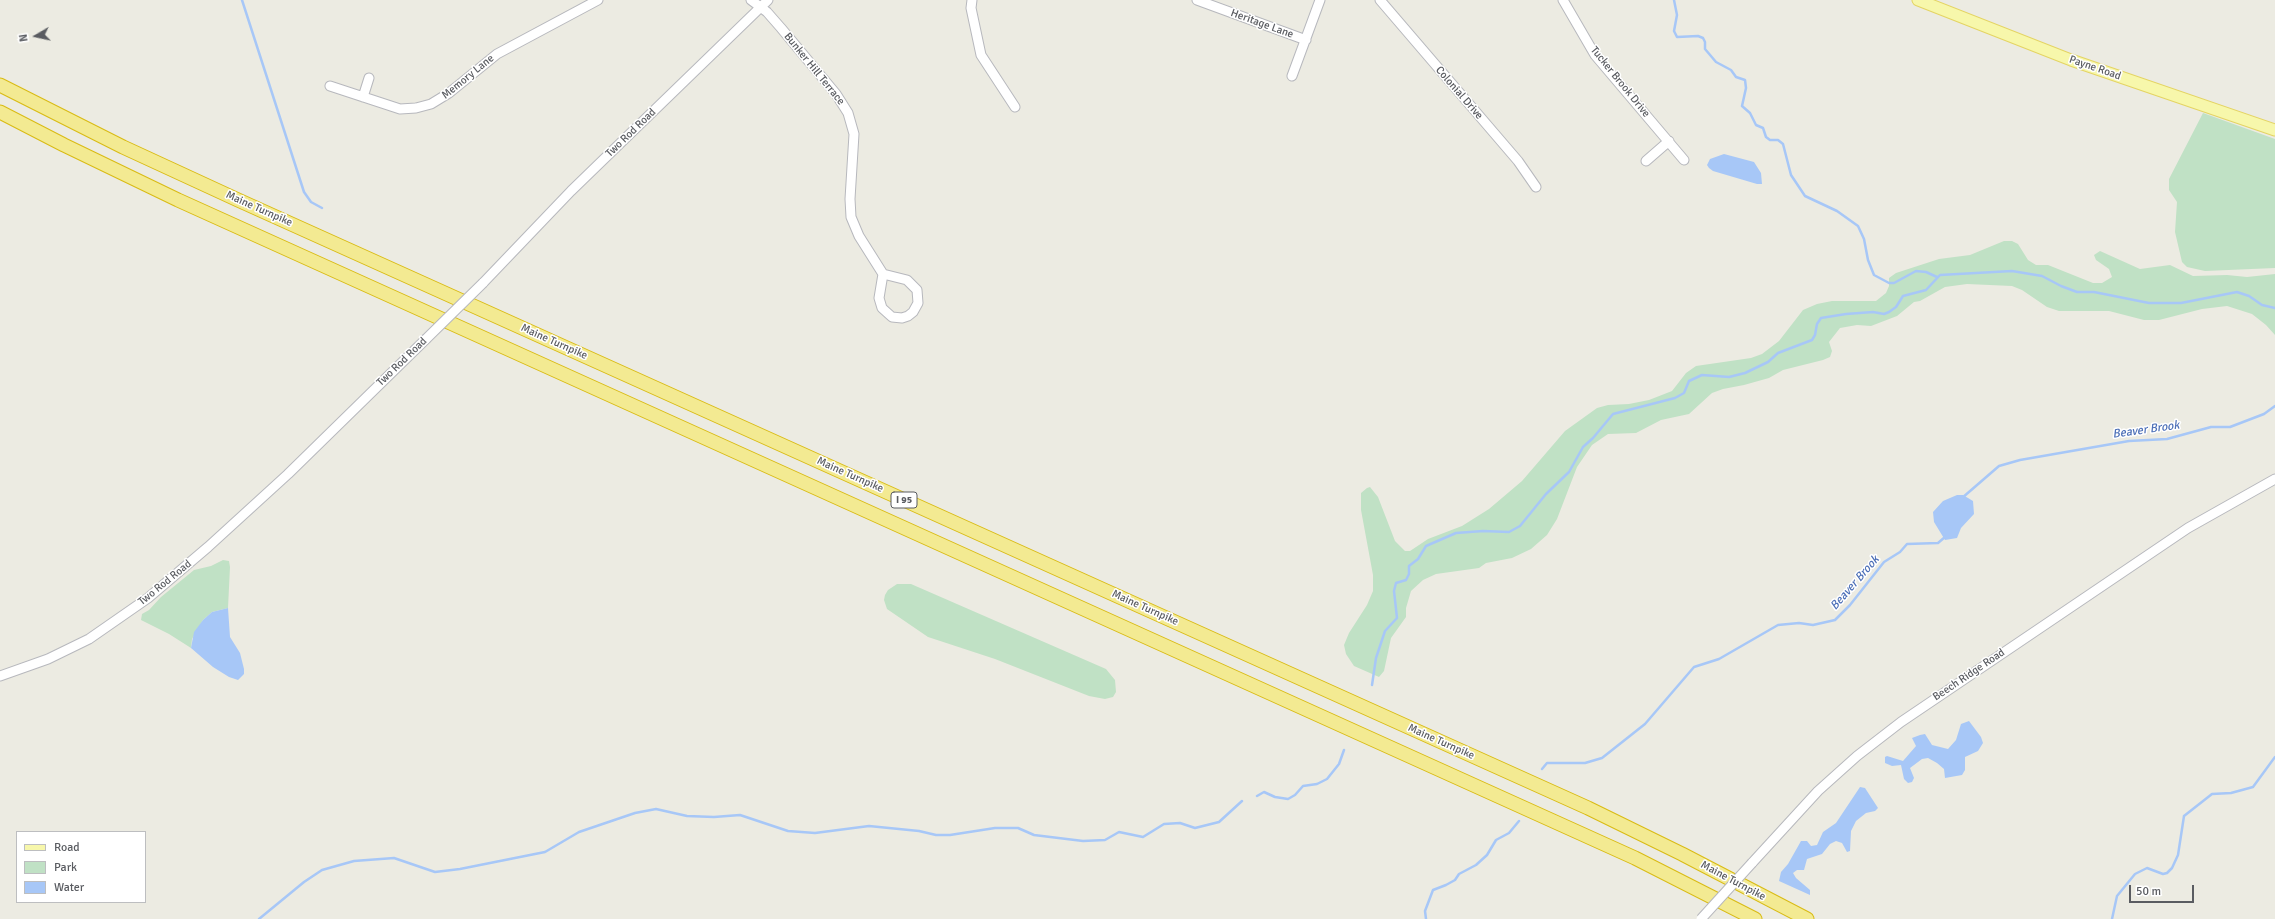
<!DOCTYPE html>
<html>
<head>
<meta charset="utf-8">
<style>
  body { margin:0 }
  #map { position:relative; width:2275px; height:919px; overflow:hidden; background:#ecebe2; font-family:Signika,sans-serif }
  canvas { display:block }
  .legend { position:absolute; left:16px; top:831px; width:130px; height:72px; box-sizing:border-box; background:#fff; border:1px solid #bdbec0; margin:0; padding:5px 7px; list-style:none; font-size:12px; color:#5a5c61 }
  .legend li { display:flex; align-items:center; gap:8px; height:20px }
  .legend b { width:20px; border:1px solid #bdbec0 }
  .north { position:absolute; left:16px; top:16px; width:40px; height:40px; -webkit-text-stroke:3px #fff; paint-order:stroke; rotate:261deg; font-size:11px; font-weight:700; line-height:16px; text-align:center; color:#5a5c61 }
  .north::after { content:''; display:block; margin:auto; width:14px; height:18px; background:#5a5c61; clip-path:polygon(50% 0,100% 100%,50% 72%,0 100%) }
  .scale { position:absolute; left:2129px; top:885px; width:65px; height:18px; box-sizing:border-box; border:2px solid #5a5c61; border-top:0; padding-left:5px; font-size:12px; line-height:14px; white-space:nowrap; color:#5a5c61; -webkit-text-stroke:3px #fff; paint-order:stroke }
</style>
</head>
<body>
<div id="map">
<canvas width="2275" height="919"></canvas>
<ul class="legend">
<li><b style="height:5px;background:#f7f7ab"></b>Road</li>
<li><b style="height:11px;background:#c0e1c5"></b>Park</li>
<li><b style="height:11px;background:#a7c7f7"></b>Water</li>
</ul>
<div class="north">N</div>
<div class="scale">50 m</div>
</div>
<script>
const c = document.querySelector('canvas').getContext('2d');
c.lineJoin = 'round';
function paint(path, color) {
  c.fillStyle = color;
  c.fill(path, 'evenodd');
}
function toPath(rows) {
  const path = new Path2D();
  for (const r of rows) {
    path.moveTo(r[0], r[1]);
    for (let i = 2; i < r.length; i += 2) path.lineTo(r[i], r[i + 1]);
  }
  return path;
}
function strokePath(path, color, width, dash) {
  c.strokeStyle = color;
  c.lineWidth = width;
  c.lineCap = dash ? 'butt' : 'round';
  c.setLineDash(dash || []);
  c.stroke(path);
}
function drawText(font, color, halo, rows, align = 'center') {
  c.font = font + ' Signika,sans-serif';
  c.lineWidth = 3;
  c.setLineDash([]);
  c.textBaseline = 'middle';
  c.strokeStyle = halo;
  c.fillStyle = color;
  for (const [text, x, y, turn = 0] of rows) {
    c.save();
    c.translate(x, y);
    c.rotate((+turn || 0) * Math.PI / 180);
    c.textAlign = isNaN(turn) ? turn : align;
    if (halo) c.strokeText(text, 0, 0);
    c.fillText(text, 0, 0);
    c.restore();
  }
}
paint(toPath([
  [2203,113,2275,139,2275,268,2205,271,2187,267,2182,262,2175,232,2177,202,2169,190,2169,179],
  [2004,241,2012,241,2018,244,2028,260,2036,265,2048,265,2093,283,2102,283,2112,277,2109,269,2096,260,2094,255,2100,251,2140,269,2170,265,2193,276,2227,275,2247,277,2275,274,2275,335,2266,325,2252,314,2227,306,2202,309,2159,320,2144,320,2109,311,2059,311,2047,307,2022,290,2012,286,1967,284,1945,287,1920,301,1914,302,1897,316,1871,326,1857,325,1840,328,1829,342,1832,351,1830,357,1823,360,1783,370,1769,378,1744,385,1723,389,1712,393,1689,414,1661,420,1636,433,1608,434,1592,445,1577,467,1557,519,1547,535,1531,549,1512,558,1486,563,1479,568,1436,574,1423,580,1411,591,1406,608,1406,617,1391,638,1384,671,1379,677,1354,666,1346,654,1344,645,1349,633,1367,605,1373,591,1373,575,1361,510,1361,493,1367,488,1370,487,1378,497,1395,541,1405,551,1410,551,1428,539,1462,526,1489,509,1522,481,1565,431,1597,408,1608,405,1629,404,1649,400,1672,391,1686,373,1696,366,1751,358,1762,354,1779,341,1803,310,1817,304,1832,301,1876,301,1886,293,1889,286,1889,278,1896,273,1939,259,1970,255],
  [223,560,229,561,230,567,228,608,212,612,203,620,192,639,191,648,169,634,141,620,142,614,149,610,161,597,194,570,211,566],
  [897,584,911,584,1106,669,1115,680,1116,692,1113,697,1105,699,1089,696,995,659,928,637,887,609,884,600,885,595,888,590]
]), '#c0e1c5');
paint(toPath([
  [1724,154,1754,162,1761,173,1762,184,1757,184,1713,171,1709,168,1707,165,1710,159],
  [1957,495,1963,495,1973,501,1974,514,1961,528,1957,538,1945,540,1934,522,1933,512,1943,501],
  [228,608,230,637,240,653,244,669,244,674,238,680,229,677,213,667,191,648,194,632,203,620,212,612],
  [1969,721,1981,737,1983,743,1978,751,1965,757,1965,770,1962,775,1945,778,1944,769,1937,763,1928,758,1922,759,1910,768,1914,778,1912,782,1908,783,1904,779,1901,765,1892,766,1885,763,1885,757,1887,756,1903,761,1916,746,1912,738,1920,735,1925,734,1932,745,1948,749,1956,740,1961,724],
  [1860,787,1865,788,1878,808,1875,811,1866,813,1856,821,1851,831,1850,851,1847,852,1842,843,1836,841,1830,844,1822,854,1807,859,1804,870,1797,870,1793,873,1796,878,1810,890,1810,895,1779,881,1781,872,1788,864,1801,841,1807,841,1811,846,1817,845,1823,832,1836,823]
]), '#a7c7f7');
strokePath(toPath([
  [242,0,304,192,311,202,322,208],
  [1674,0,1677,15,1674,31,1677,37,1698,36,1703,38,1705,42,1705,49,1716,62,1731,70,1736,77,1745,80,1746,88,1742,106,1750,113,1756,125,1763,128,1766,137,1770,140,1778,140,1783,144,1791,175,1805,196,1837,211,1858,226,1864,239,1868,260,1874,275,1889,283,1894,283,1916,271,1926,272,1937,277],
  [1962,498,1999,466,2020,460,2129,441,2167,439,2211,427,2230,427,2264,414,2275,406],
  [1372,685,1376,658,1385,631,1397,618,1394,591,1396,583,1406,580,1409,574,1409,566,1418,559,1426,546,1456,533,1483,531,1509,532,1520,526,1546,494,1569,472,1583,447,1593,438,1613,414,1675,398,1684,393,1689,381,1702,375,1729,377,1745,373,1768,362,1778,353,1812,340,1815,335,1817,324,1821,318,1846,314,1873,312,1884,314,1889,312,1896,307,1903,296,1926,290,1940,275,2012,271,2042,276,2061,286,2077,292,2094,292,2149,303,2181,303,2237,292,2249,296,2262,305,2275,308],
  [1542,769,1547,763,1585,763,1602,758,1645,724,1694,667,1719,659,1778,625,1799,623,1813,625,1835,620,1850,605,1884,562,1900,552,1907,544,1938,543,1945,537],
  [1257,796,1264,792,1275,797,1288,799,1295,795,1303,786,1317,784,1327,779,1339,764,1344,750],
  [259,919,304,882,322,870,354,861,394,858,435,872,460,869,545,852,579,832,635,813,656,809,687,816,714,817,740,815,788,831,815,833,869,826,919,831,936,835,950,835,995,828,1018,828,1034,835,1083,841,1105,840,1119,832,1143,837,1164,824,1180,823,1195,828,1219,822,1242,801],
  [1426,919,1425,911,1433,890,1446,885,1455,880,1459,874,1476,865,1487,855,1496,840,1509,833,1519,821],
  [2112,919,2117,896,2135,874,2147,868,2163,874,2167,873,2172,868,2178,855,2184,816,2212,794,2231,793,2253,787,2275,757]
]), '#a7c7f7', 2.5);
const minor = toPath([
  [751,0,767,12,781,28,836,94,848,113,854,134,850,199,851,217,859,236,883,274],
  [972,0,971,8,981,55,1015,107],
  [1197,0,1306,40],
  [1380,0,1518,161,1536,187],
  [1563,0,1595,55,1684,160],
  [1292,76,1320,0],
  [330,86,400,109,416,108,431,104,449,93,497,54,598,0],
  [363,97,369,78],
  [1646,161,1669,141],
  [883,274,907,280,917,290,918,303,913,312,908,316,902,318,892,317,882,308,879,298,883,274],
  [483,283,571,191,768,0],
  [0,676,48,659,89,639,148,598,208,547,288,474,426,339],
  [1752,863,1818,791,1857,756,1901,722,2188,528,2275,479]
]);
const major = toPath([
  [1918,0,2071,60,2275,130]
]);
const highway = toPath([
  [0,85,123,147,238,200,1588,808,1682,854,1807,919],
  [0,112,64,145,178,200,1635,858,1755,919]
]);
strokePath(minor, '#b7b8bd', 11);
strokePath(major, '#e4d463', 13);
strokePath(highway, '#d9bb14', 15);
strokePath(minor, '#fff', 9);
strokePath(major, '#f7f7ab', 11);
strokePath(highway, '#f3ea92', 13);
const minorBridge = toPath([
  [426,339,483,283],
  [1701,919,1752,863]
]);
strokePath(minorBridge, '#b7b8bd', 11, []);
strokePath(minorBridge, '#fff', 9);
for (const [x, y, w] of [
  [904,500,26]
]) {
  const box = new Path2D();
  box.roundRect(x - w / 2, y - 8, w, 16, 3);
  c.fillStyle = '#fff';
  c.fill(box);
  strokePath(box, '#5a5c61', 1);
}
drawText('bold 10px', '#5a5c61', null, [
  ["I 95",904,500]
]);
drawText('11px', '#5a5c61', '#fff', [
  ["Heritage Lane",1262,24,20],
  ["Payne Road",2095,68,19],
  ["Bunker Hill Terrace",814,69,51],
  ["Memory Lane",468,77,-39],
  ["Tucker Brook Drive",1620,82,51],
  ["Colonial Drive",1459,93,49],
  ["Two Rod Road",631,133,-44],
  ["Maine Turnpike",259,209,24],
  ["Maine Turnpike",554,342,24],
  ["Two Rod Road",402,362,-44],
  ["Maine Turnpike",850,475,24],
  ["Two Rod Road",165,583,-39],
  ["Maine Turnpike",1145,608,24],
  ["Beech Ridge Road",1969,675,-34],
  ["Maine Turnpike",1441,742,24],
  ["Maine Turnpike",1733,881,28]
]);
drawText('italic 12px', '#4c6fb7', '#fff', [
  ["Beaver Brook",2146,430,-8],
  ["Beaver Brook",1855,583,-49]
]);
</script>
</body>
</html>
